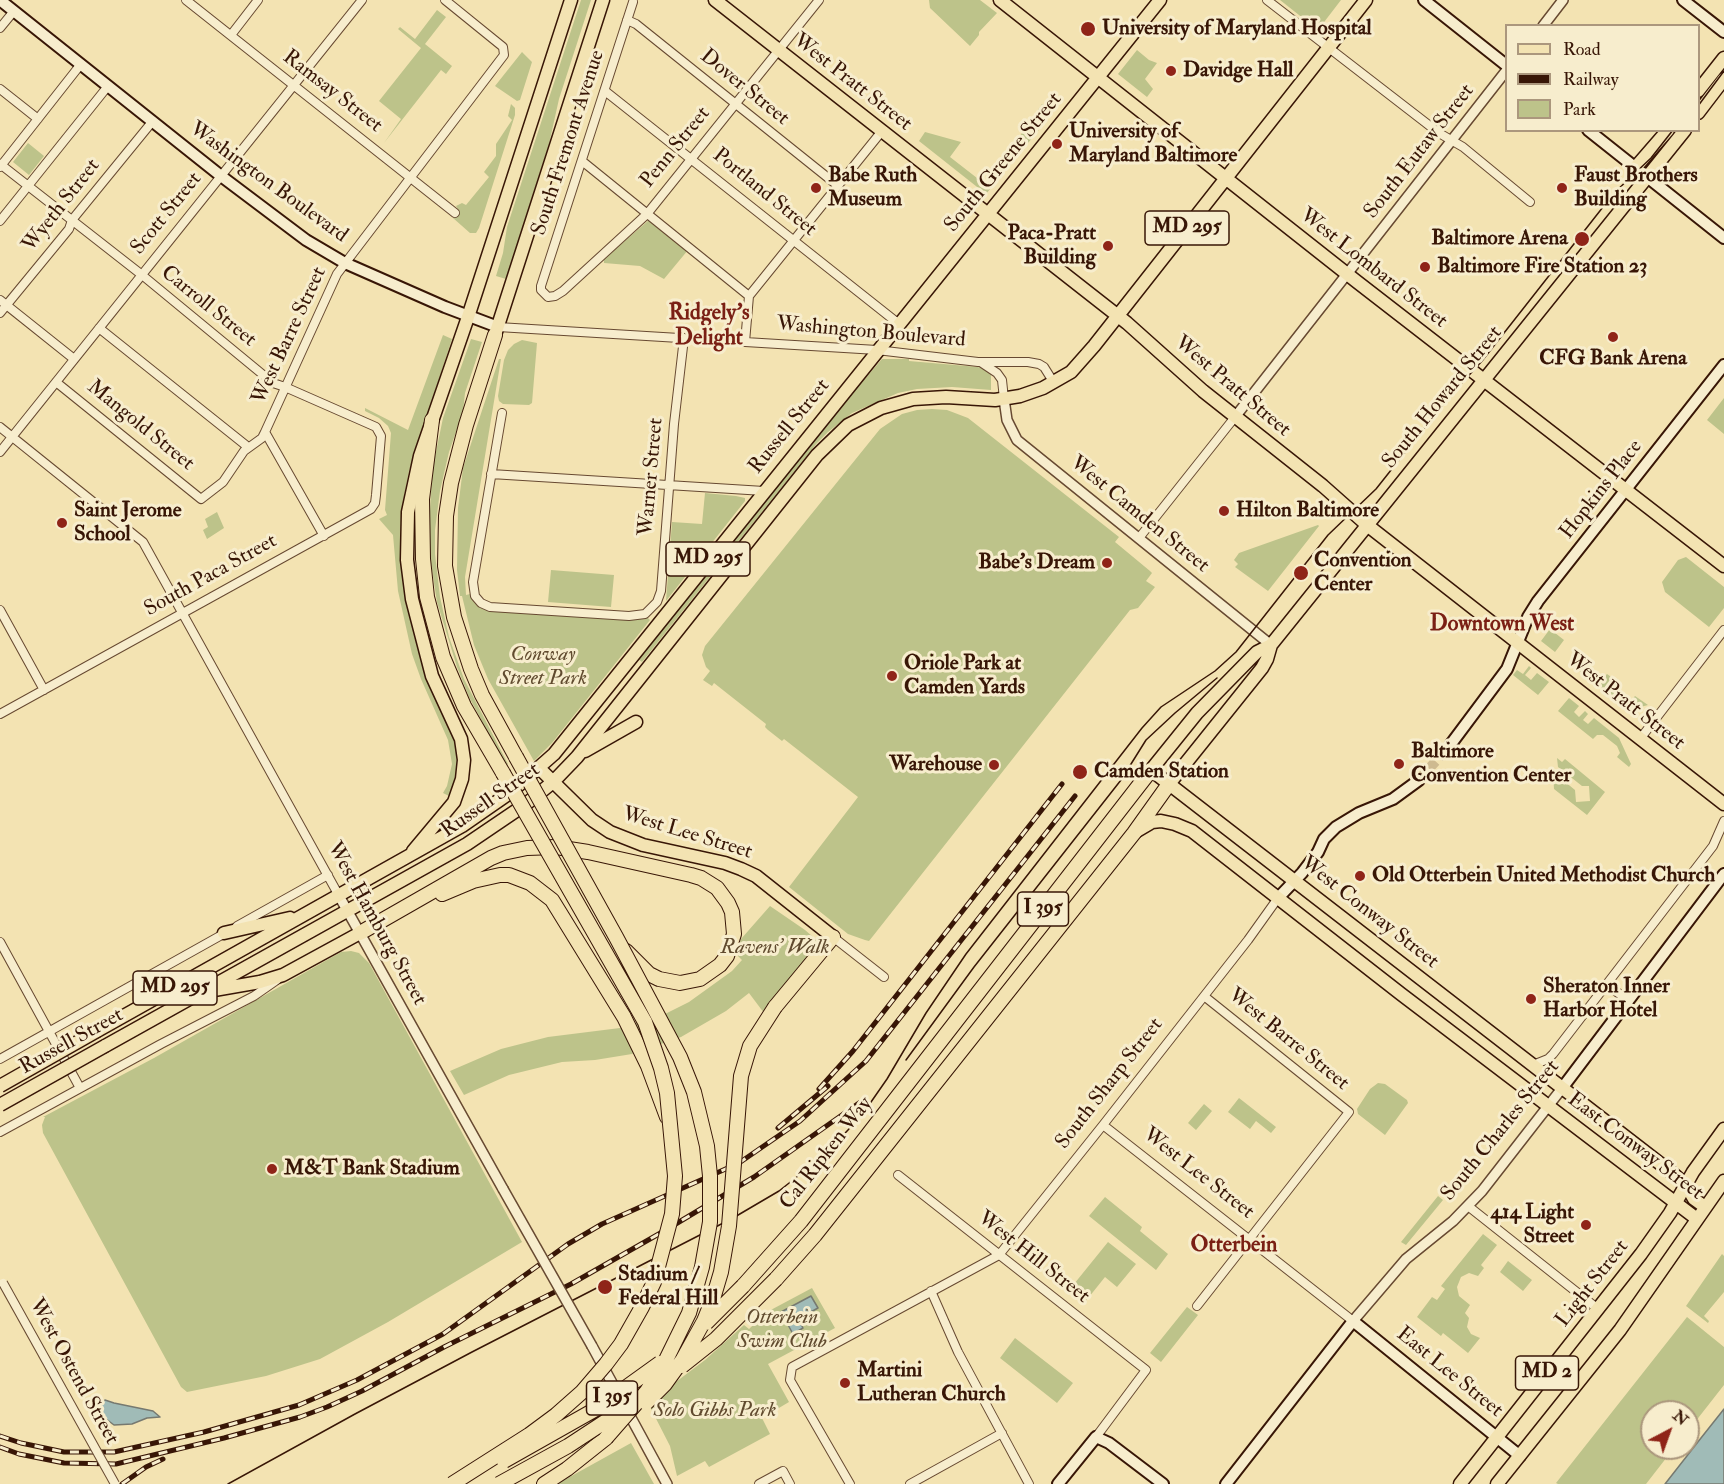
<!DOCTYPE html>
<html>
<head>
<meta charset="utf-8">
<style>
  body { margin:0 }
  #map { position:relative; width:1724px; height:1484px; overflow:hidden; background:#f3e3b2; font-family:"IM FELL Double Pica",serif }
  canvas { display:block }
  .legend { position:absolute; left:1505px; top:24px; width:195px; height:108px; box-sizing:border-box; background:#f7edcd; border:2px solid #ab977d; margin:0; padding:8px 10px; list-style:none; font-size:18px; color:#381606 }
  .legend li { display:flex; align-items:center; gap:12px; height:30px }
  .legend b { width:30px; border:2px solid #ab977d }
  .north { position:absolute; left:1640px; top:1400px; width:60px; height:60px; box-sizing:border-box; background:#f7edcd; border:2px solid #ab977d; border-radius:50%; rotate:41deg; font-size:16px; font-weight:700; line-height:24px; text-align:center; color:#381606 }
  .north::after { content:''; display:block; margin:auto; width:21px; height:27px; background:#8f2418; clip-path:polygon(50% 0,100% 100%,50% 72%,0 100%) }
</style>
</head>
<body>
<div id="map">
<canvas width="1724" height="1484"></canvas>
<ul class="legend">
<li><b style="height:8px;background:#f3e3b2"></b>Road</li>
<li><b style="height:8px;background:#381606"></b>Railway</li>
<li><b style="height:16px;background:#bdc38a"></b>Park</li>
</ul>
<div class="north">N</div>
</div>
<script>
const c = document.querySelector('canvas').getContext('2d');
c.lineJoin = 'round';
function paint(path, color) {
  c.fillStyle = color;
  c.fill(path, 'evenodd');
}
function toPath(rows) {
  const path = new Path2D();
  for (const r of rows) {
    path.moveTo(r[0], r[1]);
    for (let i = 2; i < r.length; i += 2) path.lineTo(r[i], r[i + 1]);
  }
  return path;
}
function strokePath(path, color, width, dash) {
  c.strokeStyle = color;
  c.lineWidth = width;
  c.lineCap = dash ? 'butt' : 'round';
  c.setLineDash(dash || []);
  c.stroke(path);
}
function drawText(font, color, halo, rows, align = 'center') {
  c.font = font + ' "IM FELL Double Pica",serif';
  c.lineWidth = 6;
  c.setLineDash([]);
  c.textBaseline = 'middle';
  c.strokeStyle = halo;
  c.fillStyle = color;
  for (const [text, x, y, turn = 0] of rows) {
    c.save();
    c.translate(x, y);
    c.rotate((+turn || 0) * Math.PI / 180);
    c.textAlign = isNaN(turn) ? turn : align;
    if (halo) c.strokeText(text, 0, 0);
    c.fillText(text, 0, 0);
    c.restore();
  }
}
paint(toPath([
  [581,0,591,0,559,99,549,144,506,279,496,276,503,253,507,227],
  [929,0,980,0,997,13,979,32,979,35,970,46,930,8],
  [1280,0,1341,0,1318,30],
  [437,10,446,17,425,44,452,66,446,74,441,70,384,143,401,119,379,101,421,48,398,29,400,27,415,39],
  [1137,50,1149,60,1157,63,1145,79,1153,89,1147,97,1118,74],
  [522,52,532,62,520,100,517,101,495,86],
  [511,104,515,108,515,115,479,228,476,233,470,233,453,218,459,211,456,206,462,203,466,205,489,177,484,172,496,156,496,144,512,120,508,116],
  [1042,104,1046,105,1042,126,986,194,919,141,925,132,961,142,950,157,986,185],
  [28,143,44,156,29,175,13,162],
  [649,220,688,250,664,279,640,266,604,263,604,259],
  [443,335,452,339,409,471,404,496,401,535,404,578,414,634,428,675,453,732,458,749,458,769,451,797,443,793,447,786,452,764,448,740,421,679,412,654,398,591,393,535,379,519,387,515,385,510,391,433,388,426,379,418,365,411,365,408,408,430],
  [471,339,482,342,465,393,463,412,449,452,440,491,435,530,435,554,440,597,449,637,464,679,508,764,506,766,469,697,457,667,437,602,431,564,429,531,432,471,443,418],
  [522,340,537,343,532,403,529,405,503,404,499,401,498,396,504,360,508,350,514,344],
  [499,359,501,359,465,577,466,595,470,594,481,607,492,611,634,620,647,617,650,620,552,743,534,761,488,679,474,645,462,596,460,596,457,570,458,508,463,468],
  [882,359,909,359,909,361,978,367,986,369,991,374,991,390,952,387,917,389,898,393,852,413,828,432,817,443,642,662,638,659,826,424],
  [1724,398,1724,434,1707,420],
  [932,409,947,410,968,418,1119,537,1115,542,1150,571,1152,573,1146,581,1155,587,1138,608,1130,610,873,936,869,941,865,940,848,934,789,887,858,797,784,739,782,741,768,730,765,727,766,724,714,683,712,686,703,680,710,671,706,667,702,655,705,646,880,429,902,414,917,410],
  [705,493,736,496,745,498,745,501,666,601,672,522,702,524],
  [217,512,224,528,207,539,203,530,208,527,205,519],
  [1318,525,1319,526,1268,591,1235,567,1238,564,1234,560,1239,553],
  [1686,557,1724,587,1724,608,1709,627,1665,592,1662,582,1678,560],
  [551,570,614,575,611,607,548,602],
  [1550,629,1564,640,1555,652,1541,641],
  [1579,651,1590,660,1584,667,1601,680,1607,674,1618,682,1612,690,1629,703,1635,696,1648,705,1629,710,1569,663],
  [1529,666,1531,668,1525,675,1531,680,1537,673,1549,682,1538,695,1513,675,1517,670,1523,674],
  [1569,698,1579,706,1574,712,1579,717,1585,711,1588,714,1583,720,1588,724,1594,718,1619,738,1631,764,1629,767,1617,757,1620,753,1617,746,1603,735,1597,735,1593,739,1558,711],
  [1557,758,1562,762,1565,759,1605,792,1587,815,1554,789,1553,772,1575,790,1576,802,1590,801,1589,786,1582,786,1558,767],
  [770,906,805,930,819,942,764,1013,749,993,726,1011,681,1037,632,1054,595,1060,562,1062,509,1075,464,1095,450,1071,501,1049,548,1037,620,1028,667,1013,689,1002,732,971,742,960,736,954,741,939],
  [351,951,359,953,369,963,522,1242,388,1322,320,1359,266,1376,187,1392,181,1387,43,1133,42,1125,45,1117,43,1117,154,1058,341,952],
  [1378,1083,1385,1084,1407,1100,1408,1103,1385,1135,1358,1114,1357,1109,1370,1089],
  [1239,1098,1276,1127,1271,1133,1256,1121,1250,1129,1228,1112],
  [1204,1104,1212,1111,1196,1130,1188,1123],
  [1438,1196,1443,1200,1406,1245,1401,1242],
  [1105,1197,1142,1227,1140,1231,1168,1254,1156,1270,1089,1216],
  [1483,1234,1497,1245,1481,1265,1484,1268,1478,1276,1469,1273,1461,1277,1457,1287,1459,1296,1470,1305,1465,1313,1469,1318,1467,1327,1471,1334,1480,1338,1468,1353,1443,1333,1441,1336,1417,1317,1432,1297,1437,1300,1445,1289,1441,1286],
  [1108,1242,1136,1264,1117,1287,1105,1277,1085,1302,1070,1289],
  [1722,1254,1724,1256,1724,1292,1704,1316,1709,1321,1708,1323,1686,1306],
  [1508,1261,1532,1280,1523,1291,1500,1272],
  [812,1288,835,1328,768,1364,789,1402,762,1418,770,1434,709,1467,705,1461,677,1476,670,1446,648,1403,705,1360,744,1325,749,1329,767,1312],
  [1187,1307,1198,1315,1161,1362,1150,1353],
  [1687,1317,1724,1347,1724,1385,1688,1431,1688,1412,1652,1412,1652,1448,1674,1448,1646,1484,1558,1484,1556,1483],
  [1015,1338,1073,1383,1057,1403,1000,1358],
  [631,1443,654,1484,557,1484]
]), '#bdc38a');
const water = toPath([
  [811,1296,818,1308,798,1319,803,1328,793,1334,781,1312,811,1296],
  [105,1400,114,1403,153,1411,160,1417,147,1418,132,1424,114,1425,106,1419,101,1412,99,1404,105,1400],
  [1724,1409,1724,1484,1665,1484,1701,1438,1724,1409]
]);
paint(water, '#a0bbb7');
strokePath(water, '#767970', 1.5);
strokePath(toPath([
  [1419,780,1451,744]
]), '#ceba90', 10, [10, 5]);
const minor = toPath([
  [186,0,455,213],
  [1267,0,1439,133,1463,147,1530,202],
  [633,2,541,286,541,290,548,297,555,296,563,291,647,214,819,0],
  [627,20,636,24,837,185],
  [0,28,14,11],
  [231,35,258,0],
  [0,89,38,119],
  [605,91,899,324],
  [582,161,749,296],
  [0,164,142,275,273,383,285,387,376,427,381,436,376,495,375,503,371,509,0,714],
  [0,167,81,64],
  [0,221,108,86],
  [0,300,74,359],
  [0,313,69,229,72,220,152,122],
  [498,327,877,350,978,362,1028,362,1039,364,1044,367,1054,383],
  [99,328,248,447],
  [745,342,749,296,882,131],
  [982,363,997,373,1002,380,1004,399],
  [56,382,201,499,223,482,244,451,262,438,265,432],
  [502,413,473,582,475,596,481,603,490,607,629,616,645,614,657,602,661,591,674,424,684,338],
  [0,427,143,542,338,894],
  [0,452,362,0],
  [491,474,764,491],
  [324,536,265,432,337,274,504,55,503,47,445,0],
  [1139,538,1235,417],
  [0,610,44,690],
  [1640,739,1724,630],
  [237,926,328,875],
  [833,937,884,977],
  [0,942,80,1088],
  [1607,984,1628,1001],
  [0,1059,227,932],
  [1533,1065,1548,1059,1553,1054,1713,846,1724,821],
  [1103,1125,1353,1321],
  [0,1132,161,1044,254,996,277,980],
  [898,1175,1146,1370,1096,1437],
  [1468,1206,1598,1309],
  [931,1291,958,1352,1029,1484],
  [1197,1306,1349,1112,1204,996],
  [759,1484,783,1471,790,1484],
  [850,1484,790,1380,792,1367,999,1255,1103,1125,1248,940,1278,898],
  [910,1484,1002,1433]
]);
const tertiary = toPath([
  [1543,26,1563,0],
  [1004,399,1007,420,1017,440,1271,645],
  [1235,417,1506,71],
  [338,894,503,1189],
  [1353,1321,1406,1259,1453,1221,1482,1191,1563,1087],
  [592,1346,667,1484]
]);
const secondary = toPath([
  [0,0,221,176,306,240,345,263,445,307,498,327],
  [1424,0,1506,65],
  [1683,0,1724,32],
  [1588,130,1724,238],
  [1451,744,1507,669,1528,617,1538,601,1724,365],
  [1278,898,1302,873,1318,852,1324,839,1336,827,1359,813,1393,799,1419,780],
  [1563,1087,1724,874],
  [1058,1484,1096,1437,1109,1443,1163,1484],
  [1226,1484,1353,1321,1520,1456]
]);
const primary = toPath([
  [715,0,1127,323,1203,391,1323,486,1367,525,1724,804],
  [1000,0,1356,281,1724,566],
  [1698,91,1724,58],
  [1698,113,1724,79],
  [1635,168,1668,130],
  [495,335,603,0],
  [1271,645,1257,652,1250,659,1197,713,1151,770,1671,1172,1686,1185,1694,1199,1705,1207],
  [585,751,636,722],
  [539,768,592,820,610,832,643,845,725,863,741,869,756,876,833,937],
  [1169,784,1262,668,1267,659,1271,645,1685,130],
  [1135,832,1152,822,1161,821,1175,824,1192,831,1401,994,1697,1219],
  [413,851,454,802,462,779,464,760,461,739,432,676,412,599,407,560,408,512,420,456,468,317,571,0],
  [224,933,290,918],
  [214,990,260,982,283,975,360,933],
  [97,1031,462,826,511,792,554,754,1160,0],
  [105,1046,467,844,526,804,553,782,577,757,817,455,848,425,881,408,913,399,946,397,995,400,1020,396,1043,388,1071,372,1094,346,1366,0],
  [1460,1484,1641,1254,1670,1213,1693,1172,1724,1129],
  [1497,1484,1620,1330,1724,1181]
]);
const motorway = toPath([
  [495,335,466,425,451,483,446,516,445,566,454,617,471,669,482,695,516,757],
  [432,420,422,499,423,559,427,597,443,657,464,706,503,773],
  [442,894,473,881,500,875,509,875,530,883,552,900,624,1017,648,1066,667,1117],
  [360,933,491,858,503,853,527,848,556,847,588,852,691,875,701,878,717,888,728,903,732,912,734,934,727,956,720,965,700,979,680,983,659,979,649,974,626,951],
  [775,1007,833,937],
  [776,1279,815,1235,1134,833,1169,784],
  [743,1286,801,1221,1151,770],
  [544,1484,567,1469,606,1438]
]);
strokePath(minor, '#674931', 10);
strokePath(tertiary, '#674931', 12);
strokePath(secondary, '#381606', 14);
strokePath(primary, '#381606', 15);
strokePath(motorway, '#381606', 16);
strokePath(minor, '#f7edcd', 8);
strokePath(tertiary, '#f7edcd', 9);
strokePath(secondary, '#f7edcd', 10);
strokePath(primary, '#f3e3b2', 12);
strokePath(motorway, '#f3e3b2', 14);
strokePath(toPath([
  [1698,106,1724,71],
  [906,1060,974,967,1121,780,1146,740,1175,713,1217,678],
  [228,1484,355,1414,472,1352,733,1218,779,1191,822,1157,848,1130,871,1102,887,1079,926,1013,966,954,1142,728,1161,707,1215,671,1236,652,1328,535,1376,489,1449,397,1482,361,1614,193,1651,158,1673,130]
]), '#381606', 1.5);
const rail = toPath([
  [819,1089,853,1051,1062,784],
  [778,1128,828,1086],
  [0,1436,21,1443,64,1452,114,1452,204,1432,299,1405,357,1380,443,1334,568,1244,602,1224,739,1163,800,1121,866,1061,1075,796],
  [0,1447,19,1454,64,1463,116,1464,224,1438,300,1417,327,1407,362,1391,444,1347,571,1284,664,1231,754,1177,859,1103],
  [122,1484,146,1467,163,1459]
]);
strokePath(rail, '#381606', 5);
strokePath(rail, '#f7edcd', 3, [9]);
const minorBridge = toPath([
  [3,1283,115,1484]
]);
const tertiaryBridge = toPath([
  [503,1189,592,1346]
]);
const primaryBridge = toPath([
  [0,1086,97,1031],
  [0,1105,105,1046]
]);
const motorwayBridge = toPath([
  [516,757,616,937,680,1057,694,1092,707,1146,710,1176,710,1222,702,1267,689,1313,664,1364,647,1391,606,1438],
  [706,1323,743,1286],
  [682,1366,716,1339,776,1279],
  [646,1403,665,1384,683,1359,704,1321,713,1299,721,1272,729,1226,741,1076,750,1046,775,1007],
  [504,1461,596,1409,660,1363],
  [452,1484,529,1435,556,1415,582,1392,606,1364,621,1344,642,1307,654,1282,672,1214,675,1176,667,1093,661,1068,645,1022,503,773],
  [499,1484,568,1446,626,1408]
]);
strokePath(minorBridge, '#674931', 10, []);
strokePath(tertiaryBridge, '#674931', 12, []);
strokePath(primaryBridge, '#381606', 15, []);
strokePath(motorwayBridge, '#381606', 16, []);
strokePath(minorBridge, '#f7edcd', 8);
strokePath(tertiaryBridge, '#f7edcd', 9);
strokePath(primaryBridge, '#f3e3b2', 12);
strokePath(motorwayBridge, '#f3e3b2', 14);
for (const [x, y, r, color] of [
  [1088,29,8,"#8f2418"],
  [1171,71,6,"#8f2418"],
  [1057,144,6,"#8f2418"],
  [816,188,6,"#8f2418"],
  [1562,188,6,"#8f2418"],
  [1582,239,8,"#8f2418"],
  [1108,246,6,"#8f2418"],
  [1425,267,6,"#8f2418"],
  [1613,337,6,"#8f2418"],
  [1224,511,6,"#8f2418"],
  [62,523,6,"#8f2418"],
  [1107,563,6,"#8f2418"],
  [1301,573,8,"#8f2418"],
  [892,676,6,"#8f2418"],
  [1399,764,6,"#8f2418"],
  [994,765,6,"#8f2418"],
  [1080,772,8,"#8f2418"],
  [1360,876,6,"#8f2418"],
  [1531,999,6,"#8f2418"],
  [272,1169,6,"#8f2418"],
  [1586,1225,6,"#8f2418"],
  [605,1287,8,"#8f2418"],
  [845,1383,6,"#8f2418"]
]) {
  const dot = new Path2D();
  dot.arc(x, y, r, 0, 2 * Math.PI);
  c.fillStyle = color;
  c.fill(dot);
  strokePath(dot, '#f7edcd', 2);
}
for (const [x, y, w] of [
  [1187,228,84],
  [708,559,84],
  [1043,909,51],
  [175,988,84],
  [1547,1373,63],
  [612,1398,51]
]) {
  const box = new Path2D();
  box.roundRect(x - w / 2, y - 17, w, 34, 4.5);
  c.fillStyle = '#f7edcd';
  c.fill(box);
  strokePath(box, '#381606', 1.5);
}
drawText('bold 20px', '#381606', null, [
  ["MD 295",1187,228],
  ["MD 295",708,559],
  ["I 395",1043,909],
  ["MD 295",175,988],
  ["MD 2",1547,1373],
  ["I 395",612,1398]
]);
drawText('bold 21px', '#381606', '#f7edcd', [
  ["University of Maryland Hospital",1102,29],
  ["Davidge Hall",1183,71],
  ["University of",1069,132],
  ["Maryland Baltimore",1069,156],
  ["Babe Ruth",828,176],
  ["Museum",828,200],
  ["Faust Brothers",1574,176],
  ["Building",1574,200],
  ["Paca-Pratt",1096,234,"right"],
  ["Building",1096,258,"right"],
  ["Baltimore Arena",1568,239,"right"],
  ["Baltimore Fire Station 23",1437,267],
  ["CFG Bank Arena",1613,359,"center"],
  ["Saint Jerome",74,511],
  ["School",74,535],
  ["Hilton Baltimore",1236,511],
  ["Convention",1314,561],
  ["Center",1314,585],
  ["Babe's Dream",1095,563,"right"],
  ["Oriole Park at",904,664],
  ["Camden Yards",904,688],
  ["Baltimore",1411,752],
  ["Convention Center",1411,776],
  ["Warehouse",982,765,"right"],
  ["Camden Station",1094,772],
  ["Old Otterbein United Methodist Church",1372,876],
  ["Sheraton Inner",1543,987],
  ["Harbor Hotel",1543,1011],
  ["M&T Bank Stadium",284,1169],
  ["414 Light",1574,1213,"right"],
  ["Street",1574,1237,"right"],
  ["Stadium /",618,1275],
  ["Federal Hill",618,1299],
  ["Martini",857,1371],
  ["Lutheran Church",857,1395]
], 'left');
drawText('21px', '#381606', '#f7edcd', [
  ["West Pratt Street",852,83,38],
  ["Dover Street",744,88,39],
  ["Ramsay Street",332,92,38],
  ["South Fremont Avenue",569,143,-72],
  ["Penn Street",676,148,-51],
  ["South Eutaw Street",1420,152,-52],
  ["South Greene Street",1004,163,-51],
  ["Washington Boulevard",268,183,36],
  ["Portland Street",764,193,39],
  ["Wyeth Street",62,206,-52],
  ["Scott Street",167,214,-51],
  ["West Lombard Street",1373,269,38],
  ["Carroll Street",208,307,39],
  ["Washington Boulevard",871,333,5],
  ["West Barre Street",290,336,-65],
  ["West Pratt Street",1232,387,40],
  ["South Howard Street",1443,398,-51],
  ["Mangold Street",140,426,39],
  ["Russell Street",790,427,-51],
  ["Warner Street",652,477,-85],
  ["Hopkins Place",1602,490,-52],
  ["West Camden Street",1139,515,39],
  ["South Paca Street",211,576,-29],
  ["West Pratt Street",1625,702,38],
  ["Russell Street",491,801,-35],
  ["West Lee Street",687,834,17],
  ["West Conway Street",1369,913,38],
  ["West Hamburg Street",376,924,61],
  ["West Barre Street",1288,1040,39],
  ["Russell Street",72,1042,-29],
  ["South Sharp Street",1110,1084,-52],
  ["South Charles Street",1501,1131,-51],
  ["East Conway Street",1635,1147,37],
  ["Cal Ripken Way",827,1154,-52],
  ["West Lee Street",1198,1174,38],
  ["West Hill Street",1033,1258,38],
  ["Light Street",1593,1284,-52],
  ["West Ostend Street",73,1372,61],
  ["East Lee Street",1449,1373,39]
]);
drawText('italic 21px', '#604a2e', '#f7edcd', [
  ["Conway",543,655],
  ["Street Park",543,679],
  ["Ravens' Walk",775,948],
  ["Otterbein",782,1318],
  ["Swim Club",782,1342],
  ["Solo Gibbs Park",715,1411]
]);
drawText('bold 22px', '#7a1f14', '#f7edcd', [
  ["Ridgely's",709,314],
  ["Delight",709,339],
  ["Downtown West",1502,625],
  ["Otterbein",1234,1246]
]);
</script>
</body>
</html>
